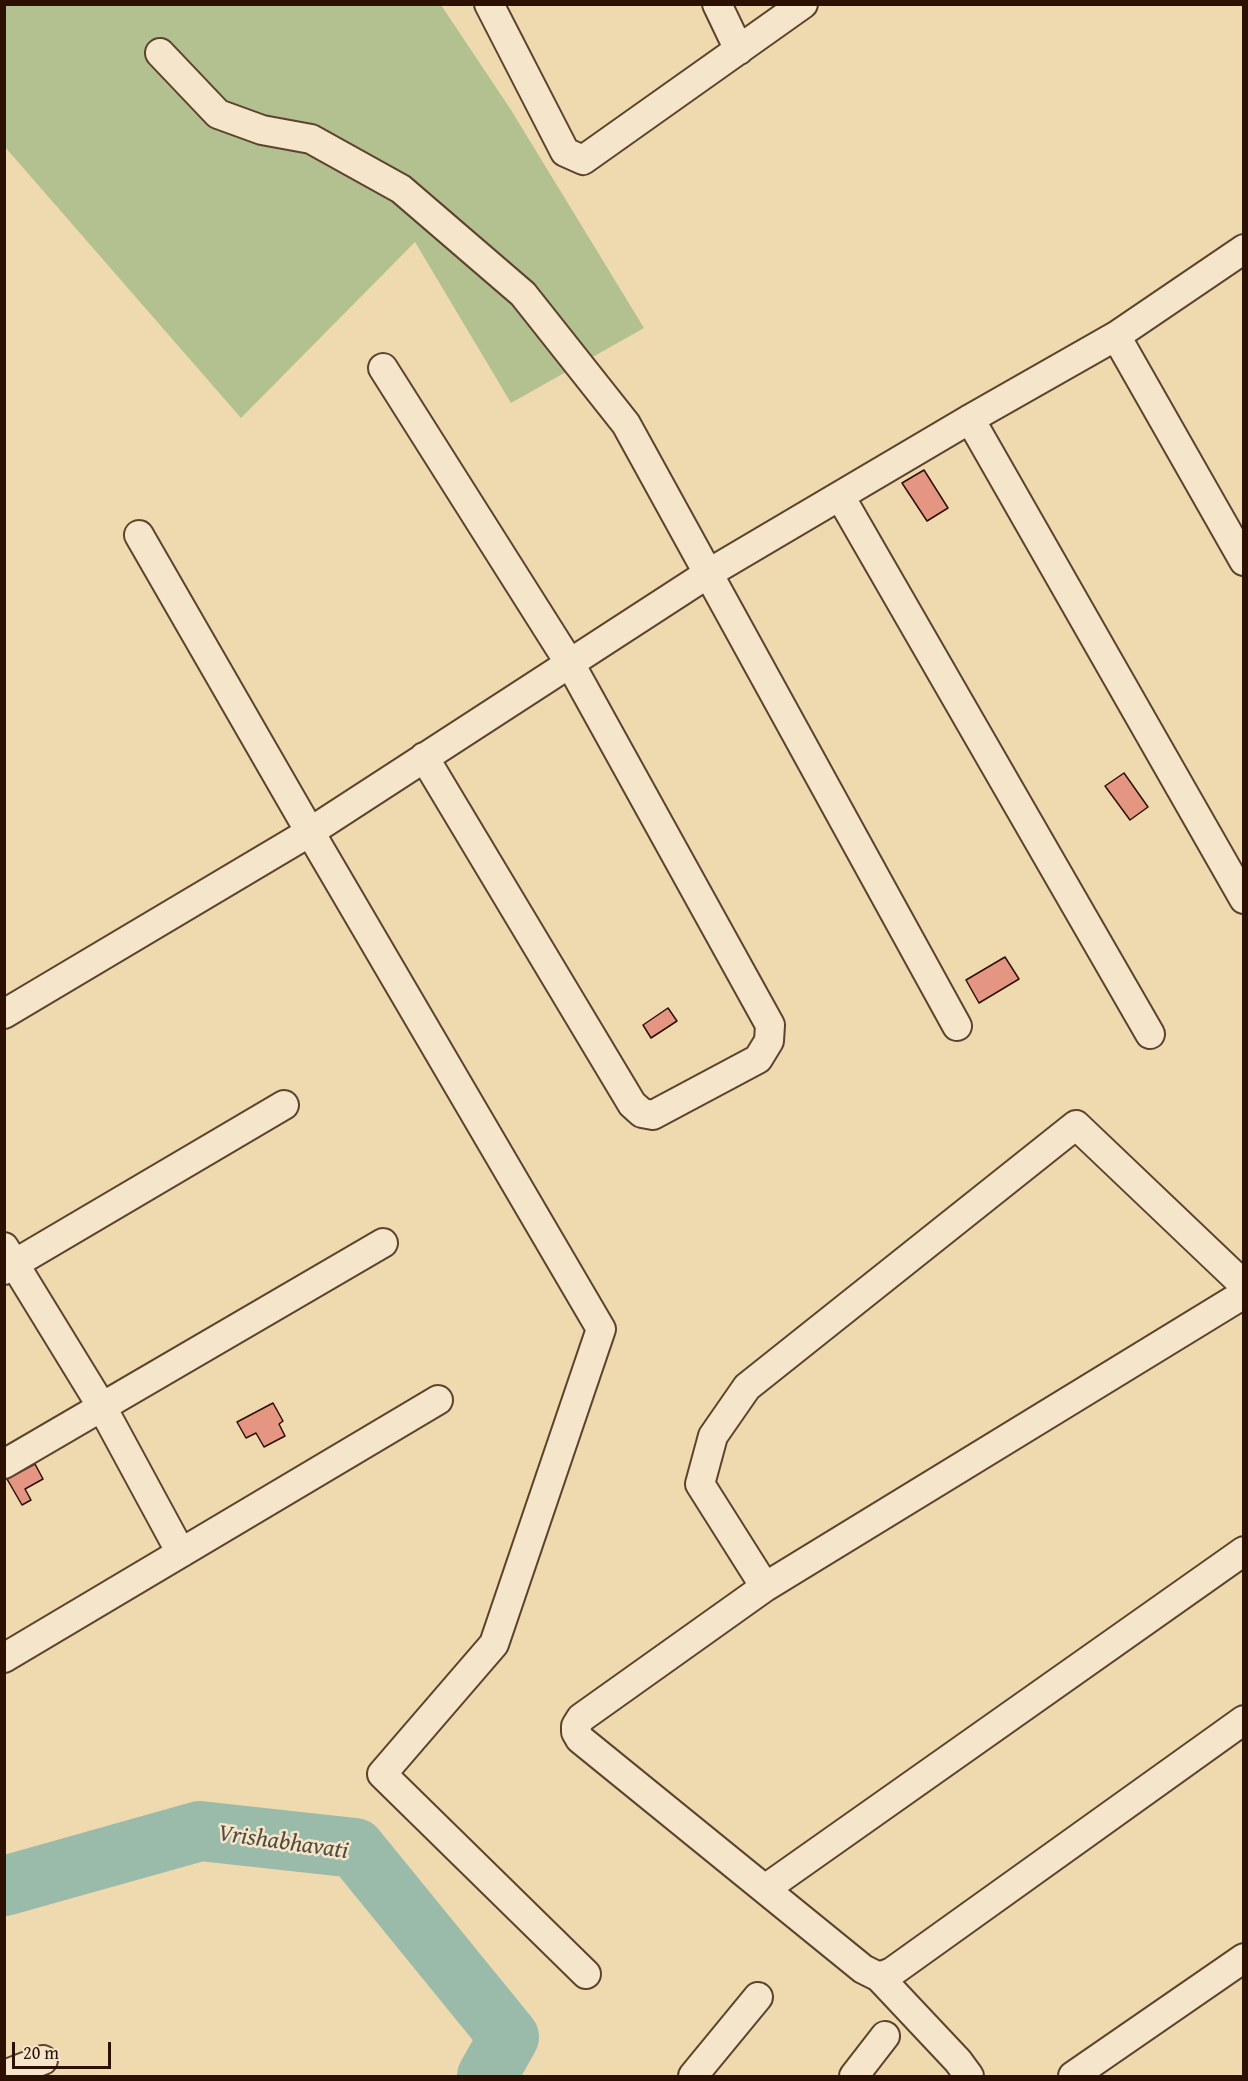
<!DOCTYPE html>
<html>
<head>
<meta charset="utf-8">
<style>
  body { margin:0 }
  #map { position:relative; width:1248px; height:2081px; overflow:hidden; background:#efd9af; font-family:"Gentium Book Plus",serif }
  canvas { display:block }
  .frame { position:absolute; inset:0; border:6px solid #2c1103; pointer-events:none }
  .scale { position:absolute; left:12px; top:2042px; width:99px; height:27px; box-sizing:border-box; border:3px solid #2c1103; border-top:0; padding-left:8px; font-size:18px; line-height:21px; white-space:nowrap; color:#2c1103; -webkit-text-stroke:4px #f5e6cb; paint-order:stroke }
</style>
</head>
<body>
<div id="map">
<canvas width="1248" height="2081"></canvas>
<div class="frame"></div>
<div class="scale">20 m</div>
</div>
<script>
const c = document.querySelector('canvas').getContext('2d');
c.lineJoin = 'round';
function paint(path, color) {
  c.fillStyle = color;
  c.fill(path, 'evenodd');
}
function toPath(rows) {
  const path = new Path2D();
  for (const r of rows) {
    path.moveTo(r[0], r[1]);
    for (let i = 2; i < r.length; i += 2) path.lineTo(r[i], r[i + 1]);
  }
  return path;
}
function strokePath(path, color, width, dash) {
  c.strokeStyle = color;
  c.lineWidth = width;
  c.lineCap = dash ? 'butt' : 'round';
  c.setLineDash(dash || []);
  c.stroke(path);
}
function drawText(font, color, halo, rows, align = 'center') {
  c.font = font + ' "Gentium Book Plus",serif';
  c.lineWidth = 5;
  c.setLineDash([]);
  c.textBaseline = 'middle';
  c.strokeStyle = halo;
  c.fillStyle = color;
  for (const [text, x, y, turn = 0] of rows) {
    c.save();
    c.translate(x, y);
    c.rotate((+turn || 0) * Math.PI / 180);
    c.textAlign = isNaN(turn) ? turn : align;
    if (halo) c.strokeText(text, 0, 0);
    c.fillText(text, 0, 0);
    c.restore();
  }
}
paint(toPath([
  [4,5,441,5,511,110,644,328,511,403,415,242,241,418,5,147]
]), '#b3c090');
strokePath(toPath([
  [4,1886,200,1831,355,1848,509,2037,487,2076]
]), '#9abaaa', 60);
const building = toPath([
  [924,470,948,508,927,521,902,483,924,470],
  [1124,773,1148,807,1130,820,1105,786,1124,773],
  [1005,957,1019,979,979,1003,966,980,1005,957],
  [668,1008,677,1021,651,1038,643,1025,668,1008],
  [273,1403,283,1421,279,1424,285,1436,264,1447,256,1433,246,1438,237,1422,273,1403],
  [35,1464,43,1479,25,1489,31,1500,22,1505,7,1479,35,1464]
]);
paint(building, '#e49683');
strokePath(building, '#2c1103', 1.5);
const street = toPath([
  [489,4,565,152,583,160,803,4],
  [717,4,739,50],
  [160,53,218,114,262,130,311,139,401,189,523,294,626,424,957,1026],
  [1116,336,1244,561],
  [383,368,572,667,770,1025,769,1041,758,1059,653,1115,642,1113,632,1104,424,757],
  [970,419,1244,899],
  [840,496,1150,1034],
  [139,535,310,832,601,1329,494,1644,382,1774,586,1974],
  [4,1014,310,832,709,573,970,419,1116,336,1244,249],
  [4,1247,102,1407,181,1553],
  [4,1270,284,1105],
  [1244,1294,765,1587,581,1718,576,1726,576,1732,580,1739,863,1969,879,1977,892,1972,1244,1720],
  [4,1464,383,1243],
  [765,1587,700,1484,713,1436,747,1387,1076,1125,1244,1285],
  [4,1658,438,1400],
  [765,1889,1244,1551],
  [879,1977,958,2061,969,2076],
  [4,2075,43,2060],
  [693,2076,758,1997],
  [854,2076,885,2036],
  [1073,2076,1244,1958]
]);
strokePath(street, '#5d432e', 32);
strokePath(street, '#f5e6cb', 28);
drawText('italic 24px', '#524c3d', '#f5e6cb', [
  ["Vrishabhavati",283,1843,8]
]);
</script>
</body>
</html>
